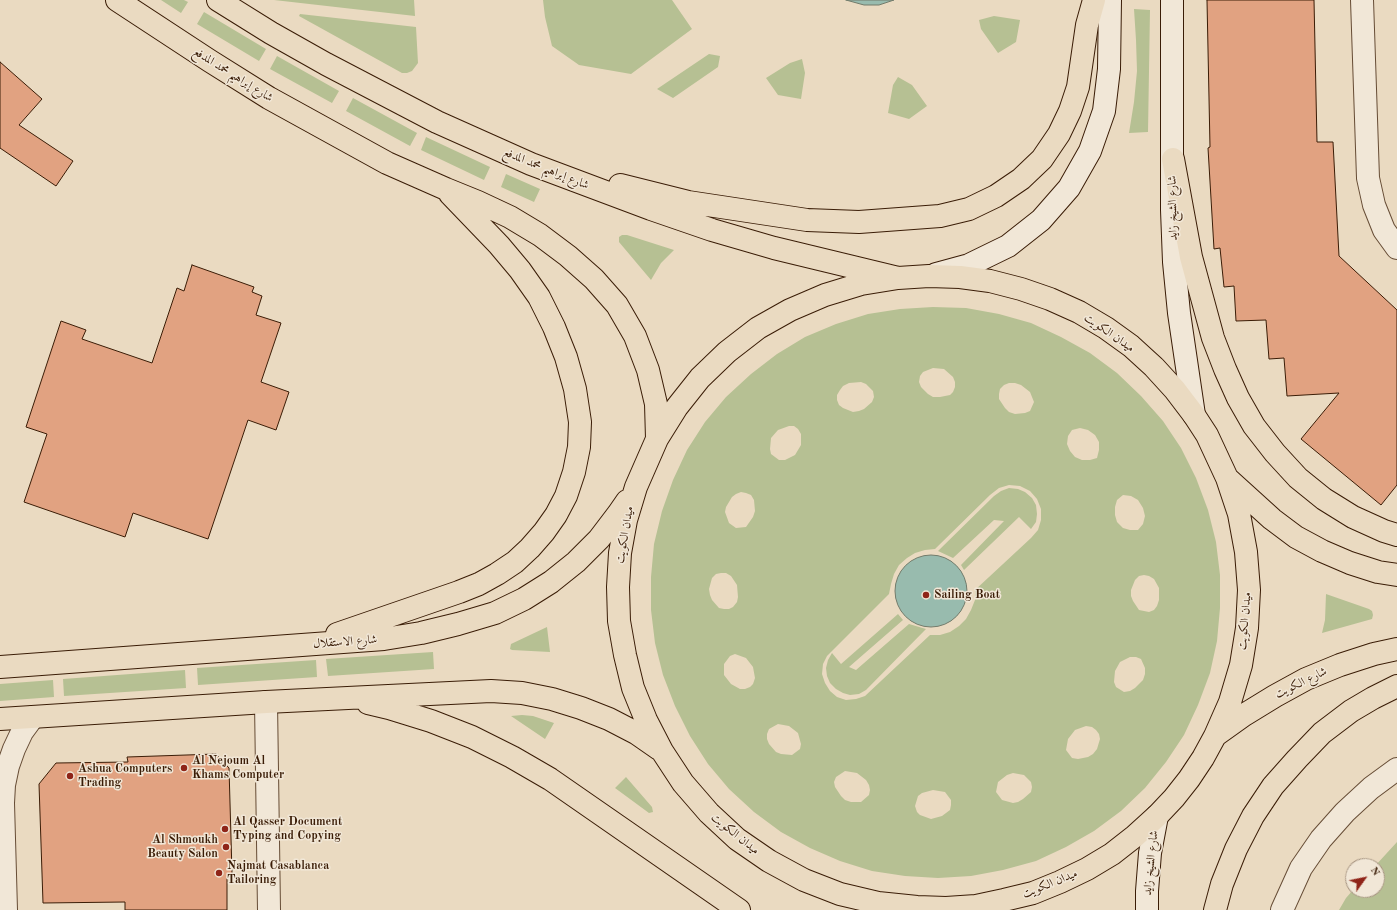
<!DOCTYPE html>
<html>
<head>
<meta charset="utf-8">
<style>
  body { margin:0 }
  #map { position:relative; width:1397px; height:910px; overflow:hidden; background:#eadac1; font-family:"Old Standard TT",serif }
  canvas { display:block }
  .north { position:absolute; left:1345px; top:858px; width:40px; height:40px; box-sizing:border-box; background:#f1e7d7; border:1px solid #a89683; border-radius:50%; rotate:57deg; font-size:11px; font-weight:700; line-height:16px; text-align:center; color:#3a1c06 }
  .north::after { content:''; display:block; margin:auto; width:14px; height:18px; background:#8f2418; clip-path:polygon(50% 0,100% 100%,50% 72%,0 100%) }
</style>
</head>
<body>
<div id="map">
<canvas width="1397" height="910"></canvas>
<div class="north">N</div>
</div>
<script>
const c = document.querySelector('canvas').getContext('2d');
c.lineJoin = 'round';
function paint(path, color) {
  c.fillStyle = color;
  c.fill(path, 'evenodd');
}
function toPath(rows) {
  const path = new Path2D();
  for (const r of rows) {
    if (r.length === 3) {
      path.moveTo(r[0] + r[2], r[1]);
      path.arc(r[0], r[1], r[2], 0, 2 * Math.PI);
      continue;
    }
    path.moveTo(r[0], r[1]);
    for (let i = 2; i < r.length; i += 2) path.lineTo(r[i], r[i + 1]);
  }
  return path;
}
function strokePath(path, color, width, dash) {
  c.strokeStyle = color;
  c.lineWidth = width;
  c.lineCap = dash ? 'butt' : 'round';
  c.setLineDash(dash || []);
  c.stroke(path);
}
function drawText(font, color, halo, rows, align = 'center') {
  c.font = font + ' "Old Standard TT",Amiri,serif';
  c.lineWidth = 3;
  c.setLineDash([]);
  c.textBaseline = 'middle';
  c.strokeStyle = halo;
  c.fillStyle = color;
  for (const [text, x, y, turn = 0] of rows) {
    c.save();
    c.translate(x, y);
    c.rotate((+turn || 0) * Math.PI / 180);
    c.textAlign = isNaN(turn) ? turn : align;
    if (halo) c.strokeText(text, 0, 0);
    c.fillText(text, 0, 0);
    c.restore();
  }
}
paint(toPath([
  [161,0,184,0,188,2,181,13],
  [274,0,414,0,415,16],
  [543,0,672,0,692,29,631,74,579,65,552,46,545,17],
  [1134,9,1150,10,1148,132,1129,133,1134,102,1137,71,1136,40],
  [204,12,266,49,259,61,197,24],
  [300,14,416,27,418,63,412,71,407,73,402,73,299,16],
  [994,16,1020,20,1016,42,998,53,981,29,979,20],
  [709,54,720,56,718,67,673,98,657,89],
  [277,56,339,91,332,103,270,69],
  [802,59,805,73,801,99,778,95,766,78,790,63],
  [898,77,912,85,927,106,909,119,888,113,893,85],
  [353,98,417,133,410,146,346,111],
  [426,137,490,167,484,180,421,150],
  [506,174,540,189,534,202,501,187],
  [622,235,627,235,674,250,661,263,651,280,619,242,619,237],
  [933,307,966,308,999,314,1031,323,1061,337,1090,353,1117,373,1141,396,1163,421,1181,448,1196,478,1208,510,1216,542,1220,575,1220,608,1217,641,1210,673,1198,705,1184,735,1166,762,1145,788,1121,811,1094,831,1066,847,1036,861,1003,870,971,876,938,878,905,876,872,871,840,861,810,848,781,832,754,812,729,789,708,764,690,736,675,706,663,675,655,643,651,610,651,577,654,544,662,511,673,480,687,450,705,422,726,397,751,374,777,354,805,337,836,324,868,314,900,309],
  [933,368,944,369,953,377,955,382,955,387,953,392,950,395,940,397,933,397,928,394,921,387,919,382,920,376,923,372],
  [861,382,866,384,873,391,874,397,872,402,864,409,859,411,853,412,843,408,839,405,837,400,837,395,840,390,843,386,849,383],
  [1009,383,1015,383,1021,385,1030,392,1034,402,1030,411,1025,413,1015,414,1009,412,1005,408,999,399,999,394,1000,389,1004,385],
  [789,426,794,426,798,429,801,434,801,445,795,455,785,460,779,460,771,454,770,449,771,438,778,430],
  [1080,428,1088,430,1095,435,1099,442,1099,450,1097,458,1090,460,1082,460,1075,457,1070,451,1067,444,1068,436,1072,430],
  [1009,485,1020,486,1030,491,1037,499,1041,509,1041,520,1038,530,1031,538,975,590,975,600,971,610,966,619,959,626,950,632,940,635,930,635,865,696,856,699,846,700,837,697,830,691,825,683,822,674,823,664,827,656,889,594,891,584,894,574,899,565,907,558,915,553,925,550,935,549,990,495,999,488],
  [741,492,746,493,751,495,754,500,755,511,753,517,746,527,736,528,729,523,725,512,726,507,732,497,736,494],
  [1123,495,1131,496,1138,500,1143,508,1145,516,1143,524,1138,530,1130,530,1123,528,1117,522,1115,515,1115,507,1117,500],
  [721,573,726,573,731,576,737,585,738,597,737,602,733,607,729,609,724,609,719,608,712,600,710,595,709,589,712,578,716,574],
  [1144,575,1149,576,1154,579,1159,588,1159,600,1157,606,1154,610,1149,612,1139,610,1133,601,1131,596,1131,590,1135,580,1139,576],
  [735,654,746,658,753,667,755,678,753,684,750,687,745,689,740,689,731,684,724,675,724,664,730,656],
  [1130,657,1136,657,1141,659,1145,668,1145,674,1143,680,1135,688,1130,691,1124,692,1116,687,1114,682,1115,671,1120,662],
  [778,724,789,726,798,733,801,744,800,749,792,755,781,754,776,752,769,744,767,739,767,734,769,729],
  [1086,726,1092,727,1096,730,1099,734,1100,739,1097,749,1093,754,1088,757,1078,759,1072,758,1066,750,1068,739,1075,730],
  [845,771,857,773,866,780,869,785,870,790,869,795,861,802,851,802,845,800,841,796,835,787,834,782,836,777],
  [1013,773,1024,775,1031,782,1032,787,1031,792,1023,799,1018,802,1013,803,1002,800,996,792,998,782,1007,775],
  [933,790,945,792,951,800,951,805,950,810,942,816,931,819,920,815,917,812,915,806,918,796,922,793],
  [1009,488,1018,489,1025,492,1032,498,1036,505,1037,514,1036,522,1031,529,1019,517,964,570,961,565,1004,521,994,520,953,558,938,551,994,496,1001,491],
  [1326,594,1369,609,1372,611,1373,615,1372,619,1322,633,1325,620],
  [898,614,903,620,849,667,856,670,909,624,926,629,866,690,859,694,850,695,843,693,836,689,830,683,827,676,826,668,828,660,832,653,841,664],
  [547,627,550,652,512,650,510,649,511,644],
  [433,652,434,669,328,676,326,659],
  [316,660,317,677,198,685,197,668],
  [185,670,186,688,64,696,63,679],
  [53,680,54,697,0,701,0,684],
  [522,715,533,716,554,723,545,739,511,716],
  [626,777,652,807,653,812,649,813,615,788],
  [1397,842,1397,910,1339,910,1346,898,1353,890,1377,890,1377,866,1375,866]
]), '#b6c093');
const water = toPath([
  [846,0,894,0,879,5,864,5,846,0],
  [931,591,36]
]);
paint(water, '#98bbae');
strokePath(water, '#727b6b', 1);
const building = toPath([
  [1207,0,1314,0,1317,142,1333,142,1339,256,1397,310,1397,485,1381,505,1301,439,1339,393,1287,396,1284,358,1269,359,1266,320,1236,321,1234,286,1224,287,1220,248,1214,249,1208,148,1210,147,1207,0],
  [0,62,42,99,19,125,73,161,56,186,0,148,0,62],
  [192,265,254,287,252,292,262,296,256,315,281,323,261,382,289,392,276,430,248,420,208,539,133,513,125,537,24,502,47,434,26,427,61,321,86,330,82,339,152,363,177,288,184,291,192,265],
  [216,754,229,768,232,873,227,878,227,910,125,910,125,902,43,903,39,784,56,763,128,762,127,757,216,754]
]);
paint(building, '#e1a281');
strokePath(building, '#3a1c06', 1);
const minor = toPath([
  [1362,0,1368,178,1374,205,1384,230,1397,248],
  [266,702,269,910],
  [1282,910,1301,868,1321,839,1345,812,1371,788,1397,769]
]);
const tertiary = toPath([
  [6,910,3,803,4,785,8,766,14,749,22,732,33,717]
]);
const secondary = toPath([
  [1172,0,1172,210,1174,262,1179,313,1194,415],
  [936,274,969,265,1008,246,1041,220,1069,188,1090,151,1104,111,1109,69,1110,0],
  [1147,910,1147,891,1150,853,1157,816]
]);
const primary = toPath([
  [117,0,210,61,269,98,387,163,446,189,478,202,510,217,540,235,568,256,594,279,617,305,635,336,648,370,656,404,657,439],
  [218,0,271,33,326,64,437,122,531,164,651,209,712,230,774,248,898,278,929,276,960,277,990,281,1021,289,1050,299,1079,312,1106,328,1131,346,1154,367,1175,390,1194,415,1207,435,1227,478,1239,514,1246,552,1249,590,1247,628,1241,665,1230,702,1215,736,1203,758,1189,779,1174,798,1157,816,1135,836,1112,854,1087,869,1060,882,1033,893,1004,900,976,906,946,908,917,907,878,903,840,894,804,880,769,861,737,839,709,813,683,783,662,751,646,720,633,688,625,655,619,621,618,587,620,553,626,520,636,487,657,439,677,407,700,378,727,352,758,328,790,310,825,295,861,284,898,278],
  [1173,159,1191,257,1213,338,1225,369,1238,398,1254,426,1275,453,1298,478,1324,499,1353,517,1384,531,1397,535],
  [620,185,688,202,807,220,859,222,940,216,969,209,996,196,1021,179,1042,159,1059,134,1070,111,1078,87,1087,25,1094,0],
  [1229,480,1272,519,1296,537,1322,551,1350,563,1378,572,1397,575],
  [337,634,459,592,479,584,497,574,515,562,530,548,544,532,556,515,566,496,574,472,579,447,580,422,575,389,566,357,554,327,539,297,520,270,499,245,450,194],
  [0,667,384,639,421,633,458,624,495,613,524,599,551,582,576,562,599,539,618,514,627,501],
  [368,703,389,708,431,721,472,737,512,757,550,779,739,910],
  [0,719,266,702,491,691,522,693,552,699,581,708,609,719,636,733,659,749],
  [1216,735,1244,715,1275,696,1306,679,1340,665,1374,654,1397,649],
  [1215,910,1222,884,1236,849,1253,816,1273,786,1297,759,1322,733,1351,711,1373,698,1397,686]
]);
strokePath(minor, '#664c35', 24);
strokePath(tertiary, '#664c35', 24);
strokePath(secondary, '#3a1c06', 24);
strokePath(primary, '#3a1c06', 24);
strokePath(minor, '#f1e7d7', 22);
strokePath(tertiary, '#f1e7d7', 22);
strokePath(secondary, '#f1e7d7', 22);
strokePath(primary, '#eadac1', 22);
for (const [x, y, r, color] of [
  [926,595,4,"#8f2418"],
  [184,768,4,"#8f2418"],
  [70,776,4,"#8f2418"],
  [225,829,4,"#8f2418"],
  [226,847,4,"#8f2418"],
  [219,873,4,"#8f2418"]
]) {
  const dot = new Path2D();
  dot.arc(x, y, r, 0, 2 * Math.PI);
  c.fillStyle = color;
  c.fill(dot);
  strokePath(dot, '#f1e7d7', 1.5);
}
drawText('12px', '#3a1c06', '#f1e7d7', [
  ["شارع إبراهيم محمد المدفع",233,75,32],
  ["شارع إبراهيم محمد المدفع",546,169,22],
  ["شارع الشيخ زايد",1173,208,-91],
  ["ميدان الكويت",1109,333,35],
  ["ميدان الكويت",625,535,-80],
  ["ميدان الكويت",1245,621,-85],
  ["شارع الاستقلال",345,642,-4],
  ["شارع الكويت",1301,683,-26],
  ["ميدان الكويت",735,834,39],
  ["شارع الشيخ زايد",1151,863,-84],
  ["ميدان الكويت",1050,884,-22]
]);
drawText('bold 12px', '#3a1c06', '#f1e7d7', [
  ["Sailing Boat",934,595],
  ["Al Nejoum Al",192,761],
  ["Khams Computer",192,775],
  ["Ashua Computers",78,769],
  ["Trading",78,783],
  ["Al Qasser Document",233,822],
  ["Typing and Copying",233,836],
  ["Al Shmoukh",218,840,"right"],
  ["Beauty Salon",218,854,"right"],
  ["Najmat Casablanca",227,866],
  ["Tailoring",227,880]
], 'left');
</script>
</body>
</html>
